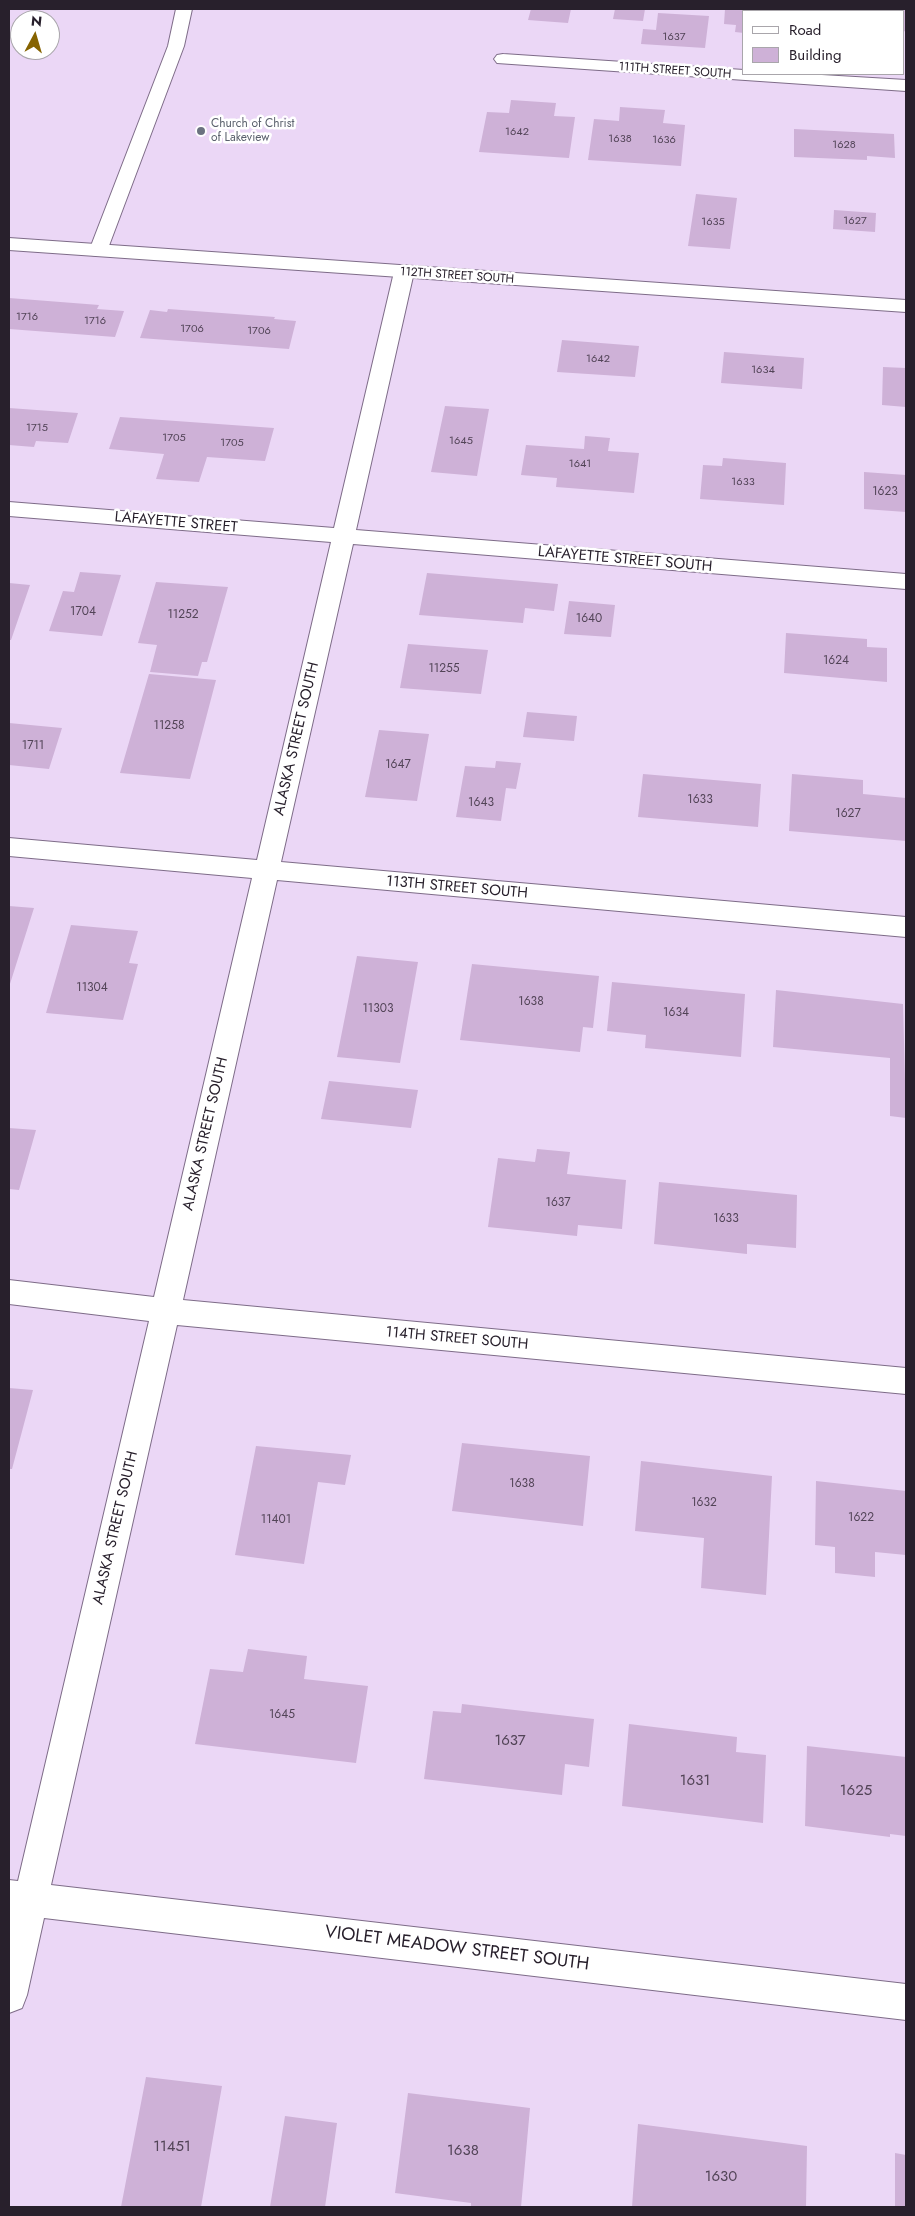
<!DOCTYPE html>
<html>
<head>
<meta charset="utf-8">
<style>
  body { margin:0 }
  #map { position:relative; width:915px; height:2216px; overflow:hidden; background:#ebd7f6; font-family:Jost,sans-serif }
  canvas { display:block }
  .frame { position:absolute; inset:0; border:10px solid #28202c; pointer-events:none }
  .legend { position:absolute; left:742px; top:10px; width:162px; height:65px; box-sizing:border-box; background:#fff; border:1px solid #a9a6ab; margin:0; padding:6px 9px; list-style:none; font-size:15px; color:#28202c }
  .legend li { display:flex; align-items:center; gap:10px; height:25px }
  .legend b { width:25px; border:1px solid #a9a6ab }
  .north { position:absolute; left:10px; top:10px; width:50px; height:50px; box-sizing:border-box; background:#fff; border:1px solid #a9a6ab; border-radius:50%; rotate:6deg; font-size:14px; font-weight:700; line-height:20px; text-align:center; color:#28202c }
  .north::after { content:''; display:block; margin:auto; width:18px; height:22px; background:#866300; clip-path:polygon(50% 0,100% 100%,50% 72%,0 100%) }
</style>
</head>
<body>
<div id="map">
<canvas width="915" height="2216"></canvas>
<div class="frame"></div>
<ul class="legend">
<li><b style="height:6px;background:#fff"></b>Road</li>
<li><b style="height:14px;background:#ceb1d7"></b>Building</li>
</ul>
<div class="north">N</div>
</div>
<script>
const c = document.querySelector('canvas').getContext('2d');
c.lineJoin = 'round';
function paint(path, color) {
  c.fillStyle = color;
  c.fill(path, 'evenodd');
}
function toPath(rows) {
  const path = new Path2D();
  for (const r of rows) {
    path.moveTo(r[0], r[1]);
    for (let i = 2; i < r.length; i += 2) path.lineTo(r[i], r[i + 1]);
  }
  return path;
}
function strokePath(path, color, width, dash) {
  c.strokeStyle = color;
  c.lineWidth = width;
  c.lineCap = dash ? 'butt' : 'round';
  c.setLineDash(dash || []);
  c.stroke(path);
}
function drawText(font, color, halo, rows, align = 'center') {
  c.font = font + ' Jost,sans-serif';
  c.lineWidth = 5;
  c.setLineDash([]);
  c.textBaseline = 'middle';
  c.strokeStyle = halo;
  c.fillStyle = color;
  for (const [text, x, y, turn = 0] of rows) {
    c.save();
    c.translate(x, y);
    c.rotate((+turn || 0) * Math.PI / 180);
    c.textAlign = isNaN(turn) ? turn : align;
    if (halo) c.strokeText(text, 0, 0);
    c.fillText(text, 0, 0);
    c.restore();
  }
}
paint(toPath([
  [531,9,571,9,568,23,528,20],
  [615,9,645,9,643,21,613,19],
  [725,9,769,9,769,11,744,11,744,33,735,32,736,25,724,24],
  [794,9,850,9,850,11,794,11],
  [893,9,906,9,906,32,904,31,904,11,893,11],
  [658,13,709,16,705,48,641,44,643,29,656,30],
  [511,100,556,103,554,116,575,117,569,158,479,152,487,112,509,113],
  [620,107,665,110,663,123,685,125,681,166,588,160,594,119,619,121],
  [794,129,894,134,895,158,867,156,867,160,794,157],
  [696,194,737,198,730,249,688,246],
  [834,210,876,213,875,232,833,229],
  [9,298,99,305,97,309,124,311,115,337,9,329],
  [168,309,275,317,274,319,296,321,289,349,140,338,150,310,167,312],
  [562,340,639,346,635,377,557,372],
  [724,352,804,358,802,389,721,383],
  [883,367,906,368,906,407,882,405],
  [445,406,489,409,477,476,431,472],
  [9,408,78,413,68,443,36,441,34,447,9,445],
  [120,417,274,428,265,461,207,457,199,482,156,479,164,454,109,449],
  [585,436,610,438,608,451,639,453,634,493,556,487,557,478,521,475,526,445,584,449],
  [723,458,786,463,784,505,700,499,703,465,722,466],
  [864,472,906,475,906,512,864,509],
  [80,572,121,575,102,636,49,631,63,591,74,592],
  [427,573,558,584,554,611,525,608,523,623,419,615],
  [156,582,228,587,207,662,202,662,198,676,150,672,157,645,138,643],
  [9,583,30,585,11,640,9,640],
  [569,601,615,605,611,637,564,634],
  [786,633,867,639,867,647,887,648,887,682,784,673],
  [408,644,488,650,481,694,400,688],
  [149,674,216,680,190,779,120,773],
  [527,712,577,716,574,741,523,737],
  [9,723,62,728,49,769,9,765],
  [379,730,429,734,417,801,365,797],
  [496,761,521,763,516,789,506,788,501,821,456,817,465,766,495,768],
  [643,774,761,784,758,827,638,817],
  [792,774,863,780,863,794,906,798,906,841,789,831],
  [9,906,34,908,9,987],
  [71,925,138,931,129,963,138,964,123,1020,46,1013],
  [357,956,418,962,400,1063,337,1057],
  [472,964,599,976,593,1028,583,1027,580,1052,460,1040],
  [612,982,745,994,741,1057,645,1048,646,1035,607,1031],
  [776,990,903,1004,906,1118,890,1116,890,1058,773,1047],
  [329,1081,418,1090,411,1128,321,1119],
  [9,1128,36,1130,19,1190,9,1189],
  [537,1149,570,1152,567,1174,626,1180,622,1229,578,1225,577,1236,488,1227,498,1158,535,1162],
  [659,1182,797,1195,796,1248,747,1244,747,1254,654,1244],
  [9,1388,33,1390,12,1469,9,1469],
  [462,1443,590,1456,583,1526,452,1511],
  [256,1446,351,1455,345,1485,318,1482,304,1564,235,1555],
  [641,1461,772,1476,766,1595,701,1588,704,1538,635,1531],
  [816,1481,906,1491,906,1555,875,1552,875,1577,835,1573,835,1547,815,1545],
  [248,1649,307,1656,304,1679,368,1686,356,1763,195,1744,210,1669,243,1672],
  [462,1704,594,1719,589,1767,565,1764,562,1795,424,1779,433,1711,461,1713],
  [629,1724,737,1737,736,1752,766,1755,763,1823,622,1806],
  [807,1746,906,1757,906,1836,890,1834,890,1837,805,1826],
  [146,2077,222,2086,201,2207,121,2207],
  [408,2093,530,2108,521,2207,471,2207,471,2203,395,2193],
  [285,2116,337,2123,325,2207,270,2207],
  [638,2124,807,2146,806,2207,632,2207],
  [895,2153,906,2155,906,2207,895,2207]
]), '#ceb1d7');
const service = toPath([
  [176,9,192,9,184,46,107,251,104,255,98,256,92,255,89,251,168,46,176,9]
]);
const minor = toPath([
  [503,54,744,70,744,74,805,74,906,80,906,91,497,63,494,59,497,55,503,54],
  [404,266,411,268,414,272,356,530,906,574,906,589,353,544,281,862,906,917,906,937,277,880,183,1300,906,1368,906,1394,177,1325,51,1885,906,1984,906,2020,44,1918,27,1995,22,2008,9,2013,9,1880,18,1881,149,1321,9,1304,9,1280,154,1297,252,878,9,856,9,838,257,860,331,542,9,516,9,502,334,528,394,272,397,268,404,266]
]);
const secondary = toPath([
  [9,238,906,300,906,312,9,250,9,238]
]);
strokePath(service, '#7e6c88', 2);
strokePath(minor, '#7e6c88', 2);
strokePath(secondary, '#7e6c88', 2);
paint(service, '#fff');
paint(minor, '#fff');
paint(secondary, '#fff');
for (const [x, y, r, color] of [
  [201,131,5,"#6b7280"]
]) {
  const dot = new Path2D();
  dot.arc(x, y, r, 0, 2 * Math.PI);
  c.fillStyle = color;
  c.fill(dot);
  strokePath(dot, '#fff', 2);
}
drawText('11px', '#524457', null, [
  ["1637",674,37],
  ["1642",517,132],
  ["1638",620,139],
  ["1636",664,140],
  ["1628",844,145],
  ["1627",855,221],
  ["1635",713,222],
  ["1716",27,317],
  ["1716",95,321],
  ["1706",192,329],
  ["1706",259,331],
  ["1642",598,359],
  ["1634",763,370],
  ["1715",37,428],
  ["1705",174,438],
  ["1645",461,441],
  ["1705",232,443],
  ["1641",580,464],
  ["1633",743,482]
]);
drawText('12px', '#28202c', '#fff', [
  ["111TH STREET SOUTH",675,71,4],
  ["112TH STREET SOUTH",457,276,4]
]);
drawText('12px', '#5b616d', '#fff', [
  ["Church of Christ",211,124],
  ["of Lakeview",211,138]
], 'left');
drawText('12px', '#524457', null, [
  ["1623",885,492],
  ["1704",83,612],
  ["11252",183,615],
  ["1640",589,619],
  ["1624",836,661],
  ["11255",444,669],
  ["11258",169,726],
  ["1711",33,746],
  ["1647",398,765],
  ["1633",700,800],
  ["1643",481,803],
  ["1627",848,814],
  ["11304",92,988],
  ["1638",531,1002],
  ["11303",378,1009],
  ["1634",676,1013],
  ["1637",558,1203],
  ["1633",726,1219],
  ["1638",522,1484],
  ["1632",704,1503],
  ["1622",861,1518],
  ["11401",276,1520],
  ["1645",282,1715]
]);
drawText('15px', '#28202c', '#fff', [
  ["LAFAYETTE STREET",176,523,5],
  ["LAFAYETTE STREET SOUTH",625,560,5],
  ["ALASKA STREET SOUTH",297,739,-77],
  ["113TH STREET SOUTH",457,888,5],
  ["ALASKA STREET SOUTH",206,1134,-77],
  ["114TH STREET SOUTH",457,1339,5],
  ["ALASKA STREET SOUTH",116,1528,-77]
]);
drawText('15px', '#524457', null, [
  ["1637",510,1741],
  ["1631",695,1781],
  ["1625",856,1791],
  ["11451",172,2147],
  ["1638",463,2151],
  ["1630",721,2177]
]);
drawText('18px', '#28202c', '#fff', [
  ["VIOLET MEADOW STREET SOUTH",457,1949,7]
]);
</script>
</body>
</html>
